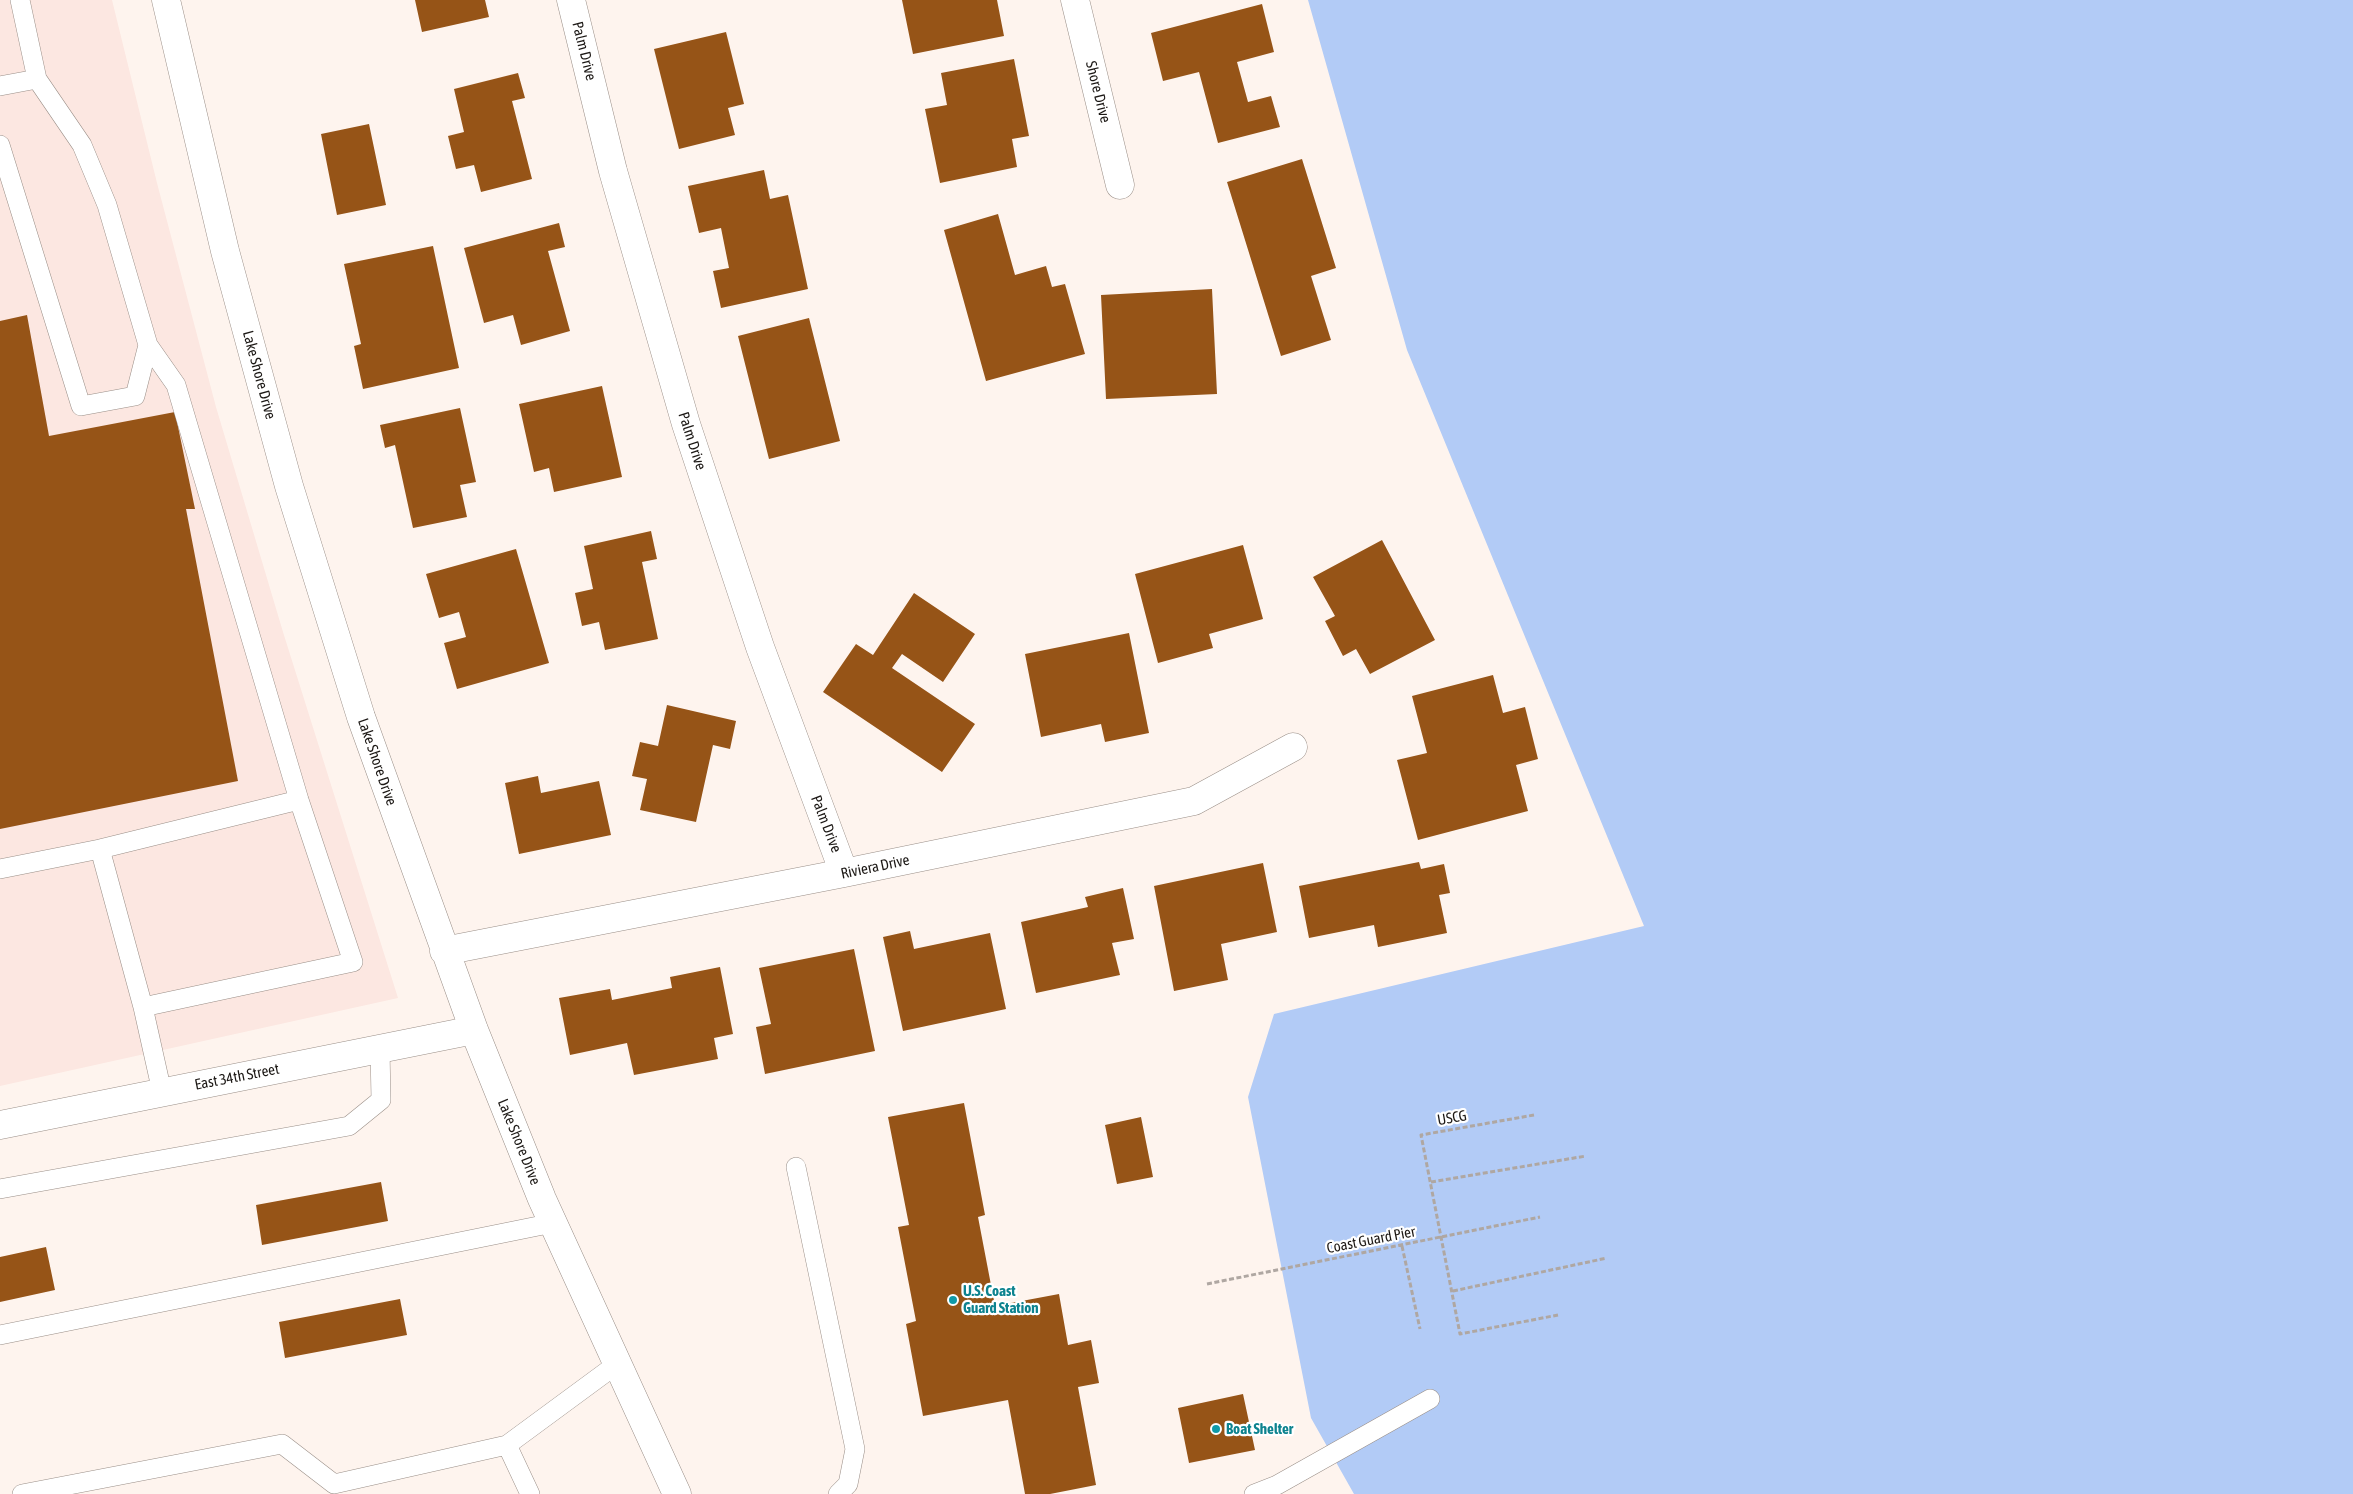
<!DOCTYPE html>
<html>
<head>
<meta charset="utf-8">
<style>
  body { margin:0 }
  canvas { display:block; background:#fef4ee }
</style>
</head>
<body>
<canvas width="2353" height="1494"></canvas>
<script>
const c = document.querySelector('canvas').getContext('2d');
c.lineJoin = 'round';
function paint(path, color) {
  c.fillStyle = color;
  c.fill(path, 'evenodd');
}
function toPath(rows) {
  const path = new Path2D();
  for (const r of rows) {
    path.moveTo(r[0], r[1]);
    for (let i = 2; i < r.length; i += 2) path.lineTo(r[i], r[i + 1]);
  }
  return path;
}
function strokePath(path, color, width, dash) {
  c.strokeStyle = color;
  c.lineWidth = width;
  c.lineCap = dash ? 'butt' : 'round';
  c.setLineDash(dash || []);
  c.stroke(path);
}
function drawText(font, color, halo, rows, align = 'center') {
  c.font = font + ' "Asap Condensed",sans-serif';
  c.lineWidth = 4.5;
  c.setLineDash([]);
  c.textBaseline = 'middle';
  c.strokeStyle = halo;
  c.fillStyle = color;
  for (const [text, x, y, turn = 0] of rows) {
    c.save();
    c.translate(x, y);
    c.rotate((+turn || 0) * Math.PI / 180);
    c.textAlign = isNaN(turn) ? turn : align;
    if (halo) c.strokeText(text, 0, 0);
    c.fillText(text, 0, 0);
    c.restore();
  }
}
paint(toPath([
  [0,0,112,0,157,183,216,407,283,632,398,998,0,1086]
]), '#fce7e1');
paint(toPath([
  [1308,0,2353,0,2353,1494,1354,1494,1311,1418,1248,1097,1274,1014,1644,926,1407,350]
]), '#b2cbf6');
paint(toPath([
  [415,0,485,0,489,17,422,32],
  [902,0,997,0,1004,36,913,54],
  [1262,4,1274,52,1237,62,1248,102,1271,96,1280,127,1218,143,1199,72,1163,81,1151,33],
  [726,32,744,104,728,108,735,135,679,149,654,49],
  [1014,59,1029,136,1012,139,1017,167,940,183,925,109,947,105,941,73],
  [518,73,525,98,512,101,532,179,481,192,474,165,456,169,448,136,464,132,454,89],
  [369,124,386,205,337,215,321,134],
  [1302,159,1336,268,1311,276,1331,340,1281,356,1227,182],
  [764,170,770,199,788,195,808,289,721,308,713,271,729,268,721,228,699,233,688,186],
  [998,214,1015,275,1046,266,1052,287,1065,284,1085,354,986,381,944,230],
  [559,223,565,247,548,251,570,331,521,345,513,315,484,323,464,248],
  [433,246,459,368,363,389,354,346,361,344,344,264],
  [1212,289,1217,394,1106,399,1101,295],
  [27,315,49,436,175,412,195,509,186,509,238,781,0,829,0,321],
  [809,318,840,441,769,459,738,336],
  [602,386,622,477,554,492,549,468,534,472,519,404],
  [460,408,476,482,460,485,467,517,413,528,395,445,385,448,380,425],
  [651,531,657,559,642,562,658,639,605,650,599,622,582,626,575,593,593,589,584,546],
  [1382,540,1435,640,1370,674,1356,649,1343,656,1325,621,1335,616,1313,577],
  [1243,545,1263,619,1209,634,1213,648,1158,663,1135,574],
  [516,549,549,663,457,689,444,643,466,637,459,612,439,618,426,574],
  [914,593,975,634,943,682,902,654,892,668,975,724,942,772,823,692,856,644,873,655],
  [1129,633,1149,733,1105,742,1101,724,1041,737,1025,654],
  [1493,675,1503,713,1525,707,1538,759,1516,765,1528,811,1418,840,1397,760,1427,753,1412,696],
  [667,705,736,721,730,749,713,745,696,822,640,810,647,779,632,776,640,742,658,746],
  [538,776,541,793,599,781,611,835,519,854,505,783],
  [1419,862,1421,869,1444,864,1450,893,1439,895,1447,933,1378,947,1374,925,1309,938,1299,886],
  [1263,863,1277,932,1221,944,1228,980,1174,991,1154,886],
  [1123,888,1134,939,1112,943,1120,975,1036,993,1021,922,1088,907,1085,897],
  [910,931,914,949,990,933,1006,1009,903,1031,883,937],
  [854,949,875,1051,765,1074,756,1027,771,1024,759,968],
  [720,967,733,1034,714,1038,718,1059,634,1075,627,1043,570,1055,559,998,610,989,612,1000,672,988,670,977],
  [964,1103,985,1215,978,1217,995,1306,1059,1294,1068,1345,1091,1340,1099,1383,1078,1387,1096,1485,1050,1494,1025,1494,1008,1400,923,1416,906,1324,916,1321,898,1227,909,1225,888,1117],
  [1141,1117,1153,1177,1117,1184,1105,1125],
  [381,1182,388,1221,262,1245,256,1205],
  [46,1247,55,1290,0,1302,0,1257],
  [400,1299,407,1335,285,1358,279,1322],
  [1243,1394,1255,1450,1189,1463,1178,1408]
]), '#965417');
const service = toPath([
  [37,79,82,145,107,205,148,345,176,385,299,800,353,962,143,1007],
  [0,86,37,79,20,0],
  [0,145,81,406,135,396,148,345],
  [100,849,143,1007,162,1092],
  [0,869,100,849,299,800],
  [796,1167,855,1449,848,1484,838,1494],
  [0,1189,349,1126,381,1100,380,1049],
  [0,1335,553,1223],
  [507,1445,530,1494],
  [22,1494,282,1444,334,1484,507,1445,617,1364],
  [1254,1494,1277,1485,1430,1399]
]);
const minor = toPath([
  [166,0,225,251,289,486,361,717,474,1030,542,1199,677,1494],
  [571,0,613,171,686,424,760,647,844,873],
  [1075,0,1120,185],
  [444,951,844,873,1194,801,1293,747],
  [0,1125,474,1030]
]);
strokePath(service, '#9a8f88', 20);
strokePath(minor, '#9a8f88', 29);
strokePath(toPath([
  [1534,1115,1421,1135,1460,1334,1558,1315],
  [1431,1182,1586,1156],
  [1402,1246,1420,1329],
  [1207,1284,1540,1217],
  [1453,1291,1607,1258]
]), '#afa7a2', 3, [5, 2.5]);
strokePath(service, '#fff', 19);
strokePath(minor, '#fff', 28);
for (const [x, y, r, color] of [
  [953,1300,5,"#0f9aa8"],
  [1216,1429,5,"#0f9aa8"]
]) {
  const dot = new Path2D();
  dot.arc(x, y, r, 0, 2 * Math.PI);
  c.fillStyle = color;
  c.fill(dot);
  strokePath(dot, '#fff', 2);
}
drawText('15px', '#1c1815', '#fff', [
  ["Palm Drive",584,51,76],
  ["Shore Drive",1098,92,76],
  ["Lake Shore Drive",259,375,75],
  ["Palm Drive",692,441,72],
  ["Lake Shore Drive",377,762,71],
  ["Palm Drive",826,824,69],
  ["Riviera Drive",875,867,-12],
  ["East 34th Street",237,1077,-11],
  ["USCG",1452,1118,-10],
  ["Lake Shore Drive",519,1142,68],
  ["Coast Guard Pier",1371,1240,-11]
]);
drawText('bold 15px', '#0d838f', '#fff', [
  ["U.S. Coast",963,1291],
  ["Guard Station",963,1308],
  ["Boat Shelter",1226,1429]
], 'left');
</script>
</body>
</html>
